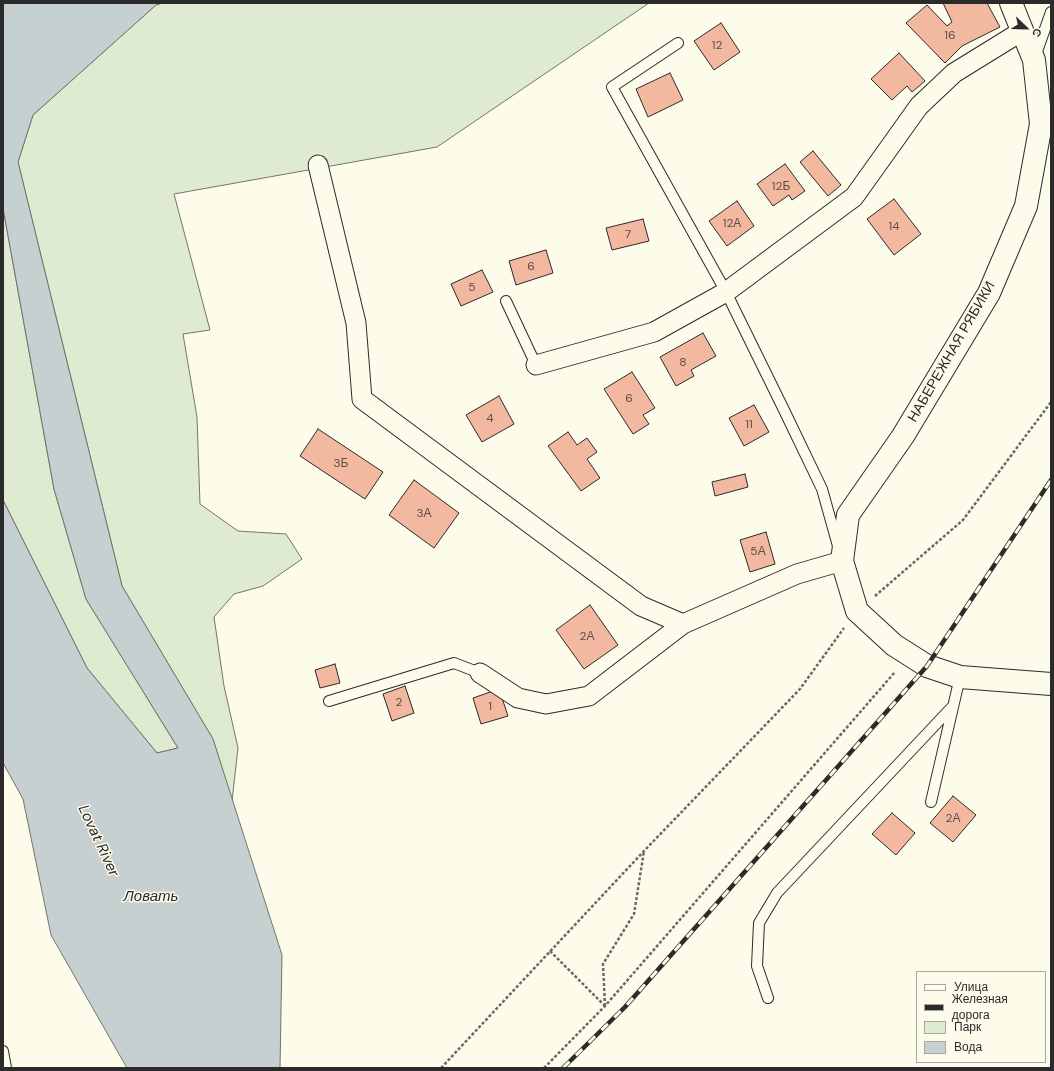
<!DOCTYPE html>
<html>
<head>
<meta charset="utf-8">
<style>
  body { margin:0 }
  #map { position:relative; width:1054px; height:1071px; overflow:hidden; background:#fdfbea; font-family:"DM Sans",sans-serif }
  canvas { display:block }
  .frame { position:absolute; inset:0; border:4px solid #2b2b2b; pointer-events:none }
  .legend { position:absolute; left:916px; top:971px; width:130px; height:92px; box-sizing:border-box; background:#fdfbea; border:1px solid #a9a89e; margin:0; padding:5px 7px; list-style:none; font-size:12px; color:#2b2b2b }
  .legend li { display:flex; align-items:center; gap:8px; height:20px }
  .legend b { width:20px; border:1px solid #a9a89e }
  .north { position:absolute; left:1006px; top:8px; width:40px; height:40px; -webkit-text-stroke:3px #fdfbea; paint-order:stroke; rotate:113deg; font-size:11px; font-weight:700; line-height:16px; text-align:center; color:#2b2b2b }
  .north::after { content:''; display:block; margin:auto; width:14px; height:18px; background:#2b2b2b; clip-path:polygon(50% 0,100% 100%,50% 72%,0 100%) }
</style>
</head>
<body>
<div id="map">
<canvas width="1054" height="1071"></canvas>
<div class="frame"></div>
<ul class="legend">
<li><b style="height:5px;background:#fdfbea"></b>Улица</li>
<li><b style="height:5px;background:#2b2b2b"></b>Железная дорога</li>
<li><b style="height:11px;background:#deebd1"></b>Парк</li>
<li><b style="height:11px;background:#c7d0d0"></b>Вода</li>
</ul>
<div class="north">С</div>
</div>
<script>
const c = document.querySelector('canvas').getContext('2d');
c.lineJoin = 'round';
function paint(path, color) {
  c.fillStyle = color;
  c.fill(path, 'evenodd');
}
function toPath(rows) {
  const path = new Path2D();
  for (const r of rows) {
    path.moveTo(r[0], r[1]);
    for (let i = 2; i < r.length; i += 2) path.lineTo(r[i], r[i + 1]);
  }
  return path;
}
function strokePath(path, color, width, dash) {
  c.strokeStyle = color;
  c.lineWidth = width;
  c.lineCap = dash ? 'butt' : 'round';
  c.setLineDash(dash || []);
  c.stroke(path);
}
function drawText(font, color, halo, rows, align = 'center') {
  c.font = font + ' "DM Sans",sans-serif';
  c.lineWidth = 3;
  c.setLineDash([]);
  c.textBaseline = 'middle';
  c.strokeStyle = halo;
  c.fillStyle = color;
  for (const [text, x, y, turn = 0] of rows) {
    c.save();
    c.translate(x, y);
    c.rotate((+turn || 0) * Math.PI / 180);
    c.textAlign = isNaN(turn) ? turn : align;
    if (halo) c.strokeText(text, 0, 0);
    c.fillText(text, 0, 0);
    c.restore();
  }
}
const green = toPath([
  [162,3,649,3,437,147,174,194,210,330,183,334,197,417,200,504,238,531,286,534,302,559,263,586,234,594,214,617,224,686,238,748,232,801,213,739,122,586,18,162,33,115,156,5,162,3],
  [3,208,54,489,86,599,178,748,157,753,87,668,3,500,3,208]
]);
paint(green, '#deebd1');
strokePath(green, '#74746e', 1);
const water = toPath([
  [3,3,162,3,156,5,33,115,18,162,122,586,213,739,282,955,280,1068,127,1068,51,935,23,799,3,763,3,500,87,668,157,753,178,748,86,599,54,489,3,208,3,3]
]);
paint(water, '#c7d0d0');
strokePath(water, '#74746e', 1);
const building = toPath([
  [943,3,987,3,1000,27,962,46,945,63,906,23,927,5,947,26,952,22,943,3],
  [721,23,740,52,714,70,694,41,721,23],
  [899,53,925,81,912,92,907,86,892,100,871,79,899,53],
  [670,73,683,100,648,117,636,89,670,73],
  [813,151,841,185,828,196,800,162,813,151],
  [785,164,805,191,792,200,789,195,773,206,757,184,785,164],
  [894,199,921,234,894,255,867,219,894,199],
  [737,201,754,226,727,246,709,221,737,201],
  [643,219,649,241,612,250,606,228,643,219],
  [546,250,553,273,516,285,509,261,546,250],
  [482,270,493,292,461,306,451,284,482,270],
  [703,333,716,356,691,370,694,376,676,386,660,357,703,333],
  [632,372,655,408,643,415,649,424,633,434,604,389,632,372],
  [499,396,514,424,482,442,466,415,499,396],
  [754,405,769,432,744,446,729,418,754,405],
  [318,429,383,472,365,499,300,456,318,429],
  [568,432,577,445,587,438,597,452,587,459,600,478,581,491,548,446,568,432],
  [745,474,748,487,715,496,712,482,745,474],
  [414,480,459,513,434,548,389,515,414,480],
  [766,532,775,564,750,572,740,540,766,532],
  [590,605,618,645,584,669,556,630,590,605],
  [335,664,340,683,320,688,315,670,335,664],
  [405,686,414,713,392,721,383,694,405,686],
  [499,689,508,716,481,724,473,698,499,689],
  [953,796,976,815,953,842,930,823,953,796],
  [892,813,915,833,896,855,872,834,892,813]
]);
paint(building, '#f2b8a0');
strokePath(building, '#2b2b2b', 1);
const service = toPath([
  [678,43,612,87,726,292,784,410,822,489,838,546],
  [1035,57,1051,12],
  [506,301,536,365],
  [329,701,454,663,480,673],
  [931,802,960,677],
  [768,998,757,966,759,923,777,893,953,706],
  [3,1051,6,1068]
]);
const minor = toPath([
  [318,165,356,323,362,399,641,606,683,624],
  [536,365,654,332,726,292,854,197,919,106,954,73,1022,31],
  [480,673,518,698,546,704,589,696,683,624,797,574,842,561]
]);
const tertiary = toPath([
  [1011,3,1034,60,1041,124,1026,206,989,293,903,436,848,515,842,561,857,611,894,645,927,666,960,677,1051,684]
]);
strokePath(service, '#2b2b2b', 12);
strokePath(minor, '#2b2b2b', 21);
strokePath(tertiary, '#2b2b2b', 24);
strokePath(toPath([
  [875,596,963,520,1051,402],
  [550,951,605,1006],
  [605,1006,603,964,634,914,644,851],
  [441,1068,644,851,800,689,844,628],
  [544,1068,605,1006,895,672]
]), '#6a6964', 2.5, [3, 2]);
strokePath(service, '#fdfbea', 10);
strokePath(minor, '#fdfbea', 19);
strokePath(tertiary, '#fdfbea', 22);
const rail = toPath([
  [563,1068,625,1007,927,666,1051,480]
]);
strokePath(rail, '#2b2b2b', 4.5);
strokePath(rail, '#fdfbea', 3, [9]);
drawText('12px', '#5d4e48', null, [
  ["16",950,36],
  ["12",717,46],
  ["12Б",781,187],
  ["12А",732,224],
  ["14",894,227],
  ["7",628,235],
  ["6",531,267],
  ["5",472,288],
  ["8",683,363],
  ["6",629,399],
  ["4",490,419],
  ["11",749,425],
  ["3Б",341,464],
  ["3А",424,514],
  ["5А",758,552],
  ["2А",587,637],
  ["2",399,703],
  ["1",490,707],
  ["2А",953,819]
]);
drawText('14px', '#2b2b2b', '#fdfbea', [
  ["НАБЕРЕЖНАЯ РЯБИКИ",952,352,-60]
]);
drawText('italic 15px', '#2b2b2b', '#fdfbea', [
  ["Lovat River",98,841,65],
  ["Ловать",151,897]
]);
</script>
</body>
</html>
